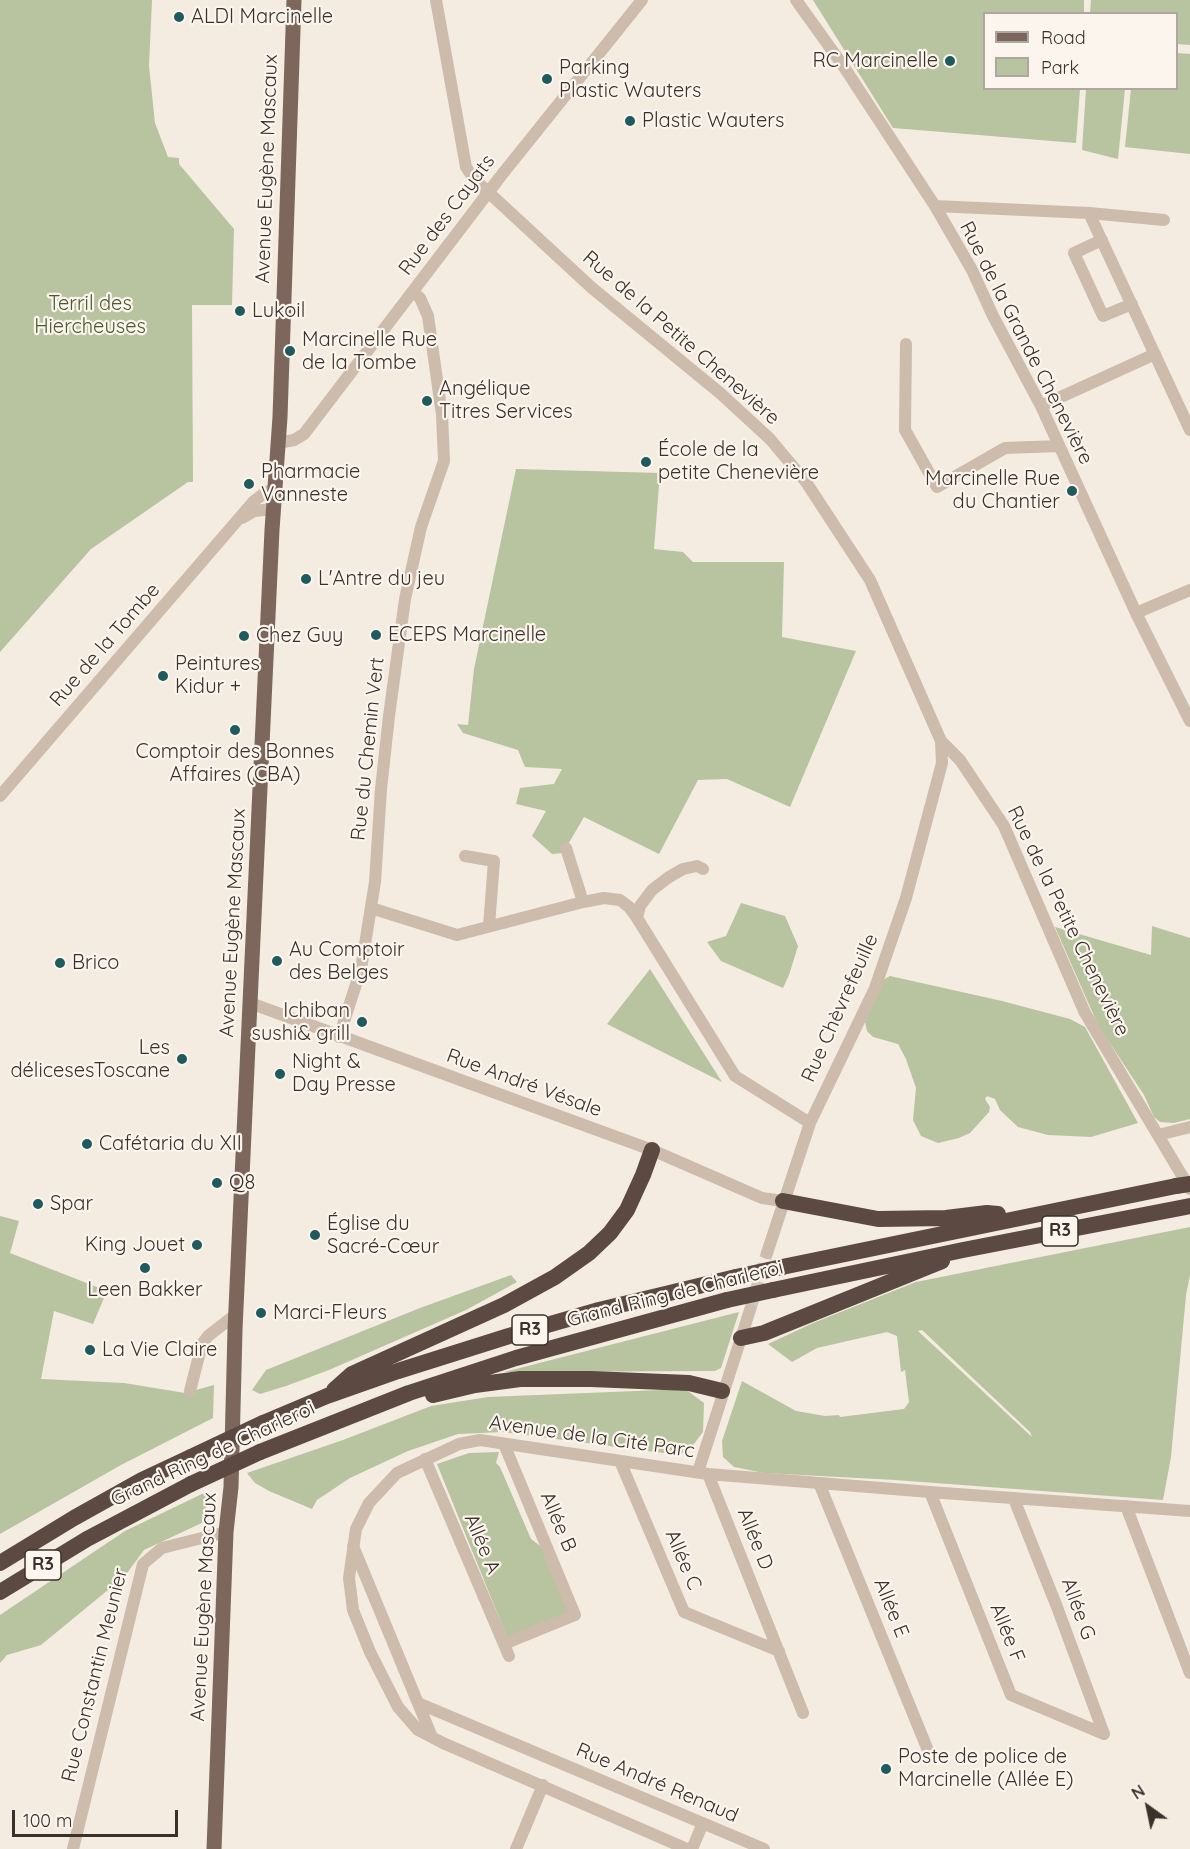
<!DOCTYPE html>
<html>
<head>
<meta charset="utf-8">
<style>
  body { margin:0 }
  #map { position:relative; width:1190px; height:1849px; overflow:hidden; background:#f4ebe1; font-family:Quicksand,sans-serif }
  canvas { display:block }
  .legend { position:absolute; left:983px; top:12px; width:195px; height:78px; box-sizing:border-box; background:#fbf5ee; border:2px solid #aea6a0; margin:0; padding:8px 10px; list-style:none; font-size:18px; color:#3b302b }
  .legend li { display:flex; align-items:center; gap:12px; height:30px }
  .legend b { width:30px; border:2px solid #aea6a0 }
  .north { position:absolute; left:1118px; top:1777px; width:60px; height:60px; -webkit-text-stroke:4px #fbf5ee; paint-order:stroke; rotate:327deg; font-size:16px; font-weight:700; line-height:24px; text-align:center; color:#3b302b }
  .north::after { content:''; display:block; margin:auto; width:21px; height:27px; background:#3b302b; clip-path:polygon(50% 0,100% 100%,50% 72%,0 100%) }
  .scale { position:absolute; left:12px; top:1810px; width:166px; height:27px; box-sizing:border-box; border:3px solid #3b302b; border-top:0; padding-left:8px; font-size:18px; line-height:21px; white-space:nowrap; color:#3b302b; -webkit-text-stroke:4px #fbf5ee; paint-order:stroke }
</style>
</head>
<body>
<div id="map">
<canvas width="1190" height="1849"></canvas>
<ul class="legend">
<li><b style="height:8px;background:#7d675c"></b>Road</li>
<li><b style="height:16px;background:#b8c4a0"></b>Park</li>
</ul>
<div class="north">N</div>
<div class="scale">100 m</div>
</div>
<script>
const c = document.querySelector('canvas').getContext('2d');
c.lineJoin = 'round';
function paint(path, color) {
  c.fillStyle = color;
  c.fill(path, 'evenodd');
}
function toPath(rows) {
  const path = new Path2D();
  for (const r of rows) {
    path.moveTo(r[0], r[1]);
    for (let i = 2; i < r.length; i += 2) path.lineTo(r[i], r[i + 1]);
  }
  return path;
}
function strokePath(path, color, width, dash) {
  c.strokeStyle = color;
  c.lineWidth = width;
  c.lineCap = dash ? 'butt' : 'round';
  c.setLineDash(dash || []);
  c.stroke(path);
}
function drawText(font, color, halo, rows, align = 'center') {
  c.font = font + ' Quicksand,sans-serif';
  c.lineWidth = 4.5;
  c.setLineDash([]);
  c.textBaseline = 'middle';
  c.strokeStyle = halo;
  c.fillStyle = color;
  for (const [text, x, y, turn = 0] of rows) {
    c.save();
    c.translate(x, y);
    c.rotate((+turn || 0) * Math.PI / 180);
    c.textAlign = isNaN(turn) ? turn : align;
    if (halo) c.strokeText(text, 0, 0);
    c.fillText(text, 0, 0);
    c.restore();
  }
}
paint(toPath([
  [0,0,152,0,149,66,155,123,168,157,179,158,179,164,234,229,232,305,192,305,193,482,188,482,91,549,0,652],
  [813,0,1084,0,1084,13,984,14,984,88,1080,89,1076,143,893,128],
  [1091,0,1190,0,1190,45,1177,44,1176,14,1090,13],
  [1177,53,1190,54,1190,154,1125,147,1131,89,1176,88],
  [1086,89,1125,89,1118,159,1082,150],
  [516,469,660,473,654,549,683,552,693,562,784,562,782,637,856,651,790,807,727,779,698,780,659,854,584,817,563,853,552,854,532,836,546,811,516,804,520,788,554,784,562,769,525,767,518,750,463,733,457,724,468,725,474,669],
  [741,903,785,916,798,946,789,975,783,988,721,961,707,942,726,936],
  [1152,926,1190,938,1190,1119,1174,1123,1160,1122,1154,1117,1144,1095,1098,1025,1055,927,1151,955],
  [650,969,722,1082,607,1024],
  [890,976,1002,1001,1070,1019,1085,1027,1138,1123,1091,1137,1048,1135,1018,1127,1000,1110,995,1099,987,1096,985,1099,990,1107,989,1112,970,1133,959,1138,938,1143,921,1136,913,1120,916,1088,906,1059,898,1044,873,1037,867,1031,865,1022,883,980],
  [0,1216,19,1221,10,1253,107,1291,93,1324,54,1311,41,1379,124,1383,185,1393,214,1385,213,1418,121,1465,0,1534],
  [1190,1227,1190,1275,1186,1295,1171,1457,1163,1500,895,1480,764,1473,734,1467,723,1457,722,1441,742,1381,796,1411,825,1416,839,1415,840,1417,904,1409,909,1402,905,1370,901,1372,897,1336,887,1332,817,1348,792,1362,768,1344,813,1323,916,1282],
  [922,1330,1030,1432,1032,1437,918,1331],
  [511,1275,517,1282,466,1310,329,1370,286,1386,260,1394,252,1390,266,1370,420,1308],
  [739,1312,721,1368,715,1371,504,1372],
  [685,1389,704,1403,703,1432,687,1453,663,1453,503,1432,458,1434,408,1451,350,1478,317,1500,312,1509,269,1491,255,1483,247,1473,343,1440,431,1406,488,1397],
  [499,1452,496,1463,500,1467,531,1539,543,1548,569,1610,563,1619,509,1642,437,1464,469,1453],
  [206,1492,206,1521,144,1550,125,1576,41,1645,7,1655,0,1663,0,1615,125,1531]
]), '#b8c4a0');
strokePath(toPath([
  [750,1310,767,1253]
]), '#cfc6bd', 12, [12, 6]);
strokePath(toPath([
  [436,0,466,167,474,179,592,288,720,393,770,439,806,482,870,580,941,741,960,760,1004,826,1085,1013,1190,1189],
  [796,0,844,67,935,206,972,270,993,316,1041,406,1136,613,1190,721],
  [935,206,1089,213,1164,220],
  [1089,213,1190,430],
  [1102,240,1074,253,1103,316,1132,304],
  [906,344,905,430,937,487,1005,448,1059,446],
  [1041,406,1155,354],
  [278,443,294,440,304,434,500,177,642,0],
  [242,518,254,511,273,509],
  [1136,613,1190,590],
  [0,796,254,501,266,492,275,489],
  [566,848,583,902],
  [465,856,494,861,489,926],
  [371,908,457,935,583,902,604,898,620,900,629,907,637,918,735,1076,810,1123],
  [637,918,640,906,652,890,669,877,683,869,697,866,703,869],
  [250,1003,652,1150,762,1198,783,1201],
  [339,1037,361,969,375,882,381,789,389,716,405,599,421,527,444,461,442,415,428,316,420,298,413,292],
  [1158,1135,1190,1127],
  [767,1253,810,1123,875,988,906,898,942,763,941,741],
  [190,1391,202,1344,208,1336,235,1315],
  [425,1459,509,1656],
  [620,1461,684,1612,779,1651],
  [698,1472,750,1310],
  [708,1474,803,1713],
  [819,1483,927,1748],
  [930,1492,1011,1695,1104,1734],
  [1014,1499,1057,1607,1104,1734],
  [1126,1506,1190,1673],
  [353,1546,432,1737],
  [504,1644,575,1615,504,1444],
  [418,1703,764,1849],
  [73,1849,143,1564,162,1548,226,1532],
  [516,1849,543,1785],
  [687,1849,443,1743,418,1730,398,1707,370,1652,353,1610,349,1578,356,1529,369,1503,397,1473,459,1444,480,1440,708,1474,930,1492,1190,1511],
  [692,1849,703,1823]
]), '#cdbbac', 12);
strokePath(toPath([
  [214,1849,226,1532,231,1487,235,1330,248,1046,272,530,280,417,294,0]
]), '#7d675c', 15);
strokePath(toPath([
  [783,1201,878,1219,946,1218,987,1213,998,1214],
  [782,1267,1176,1186],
  [773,1290,963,1250,1190,1206],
  [741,1338,764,1333,942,1261],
  [334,1390,352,1374,504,1305,555,1277,589,1253,610,1233,627,1210,643,1175,652,1150],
  [433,1395,475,1385,520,1379,591,1379,689,1383,722,1391],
  [263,1423,327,1396,398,1371,509,1336,599,1310,736,1277],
  [260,1452,409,1393,516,1358,727,1300],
  [0,1563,74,1518,142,1480,191,1457],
  [0,1592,87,1539,191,1484]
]), '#5c4a42', 16);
strokePath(toPath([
  [1176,1186,1190,1184],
  [736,1277,782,1267],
  [727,1300,773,1290],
  [191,1457,263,1423],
  [191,1484,260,1452]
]), '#5c4a42', 16);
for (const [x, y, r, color] of [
  [179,17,6,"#1f5a5e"],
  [950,61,6,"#1f5a5e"],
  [547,79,6,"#1f5a5e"],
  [630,121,6,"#1f5a5e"],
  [240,311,6,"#1f5a5e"],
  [290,351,6,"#1f5a5e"],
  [427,401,6,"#1f5a5e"],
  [646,462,6,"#1f5a5e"],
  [249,484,6,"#1f5a5e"],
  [1072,491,6,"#1f5a5e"],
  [306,579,6,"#1f5a5e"],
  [376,635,6,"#1f5a5e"],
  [244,636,6,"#1f5a5e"],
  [163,676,6,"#1f5a5e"],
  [235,730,6,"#1f5a5e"],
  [277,961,6,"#1f5a5e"],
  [60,963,6,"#1f5a5e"],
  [362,1022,6,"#1f5a5e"],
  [182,1059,6,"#1f5a5e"],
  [280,1074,6,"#1f5a5e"],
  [87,1144,6,"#1f5a5e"],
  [217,1183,6,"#1f5a5e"],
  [38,1204,6,"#1f5a5e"],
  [315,1235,6,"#1f5a5e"],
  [197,1245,6,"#1f5a5e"],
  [145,1268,6,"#1f5a5e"],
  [261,1313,6,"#1f5a5e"],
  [90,1350,6,"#1f5a5e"],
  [886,1769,6,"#1f5a5e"]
]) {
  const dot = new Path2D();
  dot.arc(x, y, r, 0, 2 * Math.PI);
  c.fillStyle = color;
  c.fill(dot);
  strokePath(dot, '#fbf5ee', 2);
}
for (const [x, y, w] of [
  [1060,1231,36],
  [530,1330,36],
  [43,1565,36]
]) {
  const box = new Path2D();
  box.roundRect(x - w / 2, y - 15, w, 30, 4.5);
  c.fillStyle = '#fbf5ee';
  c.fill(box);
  strokePath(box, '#3b302b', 1.5);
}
drawText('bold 18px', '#3b302b', null, [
  ["R3",1060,1231],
  ["R3",530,1330],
  ["R3",43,1565]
]);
drawText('20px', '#3b302b', '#fbf5ee', [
  ["ALDI Marcinelle",191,17],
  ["RC Marcinelle",938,61,"right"],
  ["Parking",559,68],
  ["Plastic Wauters",559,91],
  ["Plastic Wauters",642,121],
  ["Lukoil",252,311],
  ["Marcinelle Rue",302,340],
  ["de la Tombe",302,363],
  ["Angélique",439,389],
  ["Titres Services",439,412],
  ["École de la",658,450],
  ["petite Chenevière",658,473],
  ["Pharmacie",261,472],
  ["Vanneste",261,495],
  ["Marcinelle Rue",1060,479,"right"],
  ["du Chantier",1060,502,"right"],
  ["L'Antre du jeu",318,579],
  ["ECEPS Marcinelle",388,635],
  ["Chez Guy",256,636],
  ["Peintures",175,664],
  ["Kidur +",175,687],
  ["Comptoir des Bonnes",235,752,"center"],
  ["Affaires (CBA)",235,775,"center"],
  ["Au Comptoir",289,950],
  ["des Belges",289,973],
  ["Brico",72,963],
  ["Ichiban",350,1011,"right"],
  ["sushi& grill",350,1034,"right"],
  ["Les",170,1048,"right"],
  ["délicesesToscane",170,1071,"right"],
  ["Night &",292,1062],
  ["Day Presse",292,1085],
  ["Cafétaria du XII",99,1144],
  ["Q8",229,1183],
  ["Spar",50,1204],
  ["Église du",327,1224],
  ["Sacré-Cœur",327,1247],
  ["King Jouet",185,1245,"right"],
  ["Leen Bakker",145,1290,"center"],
  ["Marci-Fleurs",273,1313],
  ["La Vie Claire",102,1350],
  ["Poste de police de",898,1757],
  ["Marcinelle (Allée E)",898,1780]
], 'left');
drawText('20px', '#3b302b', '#fbf5ee', [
  ["Avenue Eugène Mascaux",267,169,-88],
  ["Rue des Cayats",447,215,-53],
  ["Rue de la Petite Chenevière",681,338,41],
  ["Rue de la Grande Chenevière",1026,343,63],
  ["Rue de la Tombe",105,645,-49],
  ["Rue du Chemin Vert",368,749,-84],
  ["Rue de la Petite Chenevière",1068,921,64],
  ["Avenue Eugène Mascaux",233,923,-87],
  ["Rue Chèvrefeuille",840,1008,-66],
  ["Rue André Vésale",524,1083,20],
  ["Grand Ring de Charleroi",675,1294,-14],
  ["Avenue de la Cité Parc",592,1437,8],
  ["Grand Ring de Charleroi",213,1454,-25],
  ["Allée B",558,1522,67],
  ["Allée D",755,1539,68],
  ["Allée A",482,1544,67],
  ["Allée C",683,1560,67],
  ["Avenue Eugène Mascaux",204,1607,-87],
  ["Allée E",891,1608,68],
  ["Allée G",1078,1609,70],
  ["Allée F",1007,1633,68],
  ["Rue Constantin Meunier",95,1675,-76],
  ["Rue André Renaud",657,1783,23]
]);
drawText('20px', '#4a5a2e', '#fbf5ee', [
  ["Terril des",90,304],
  ["Hiercheuses",90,327]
]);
</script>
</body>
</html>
